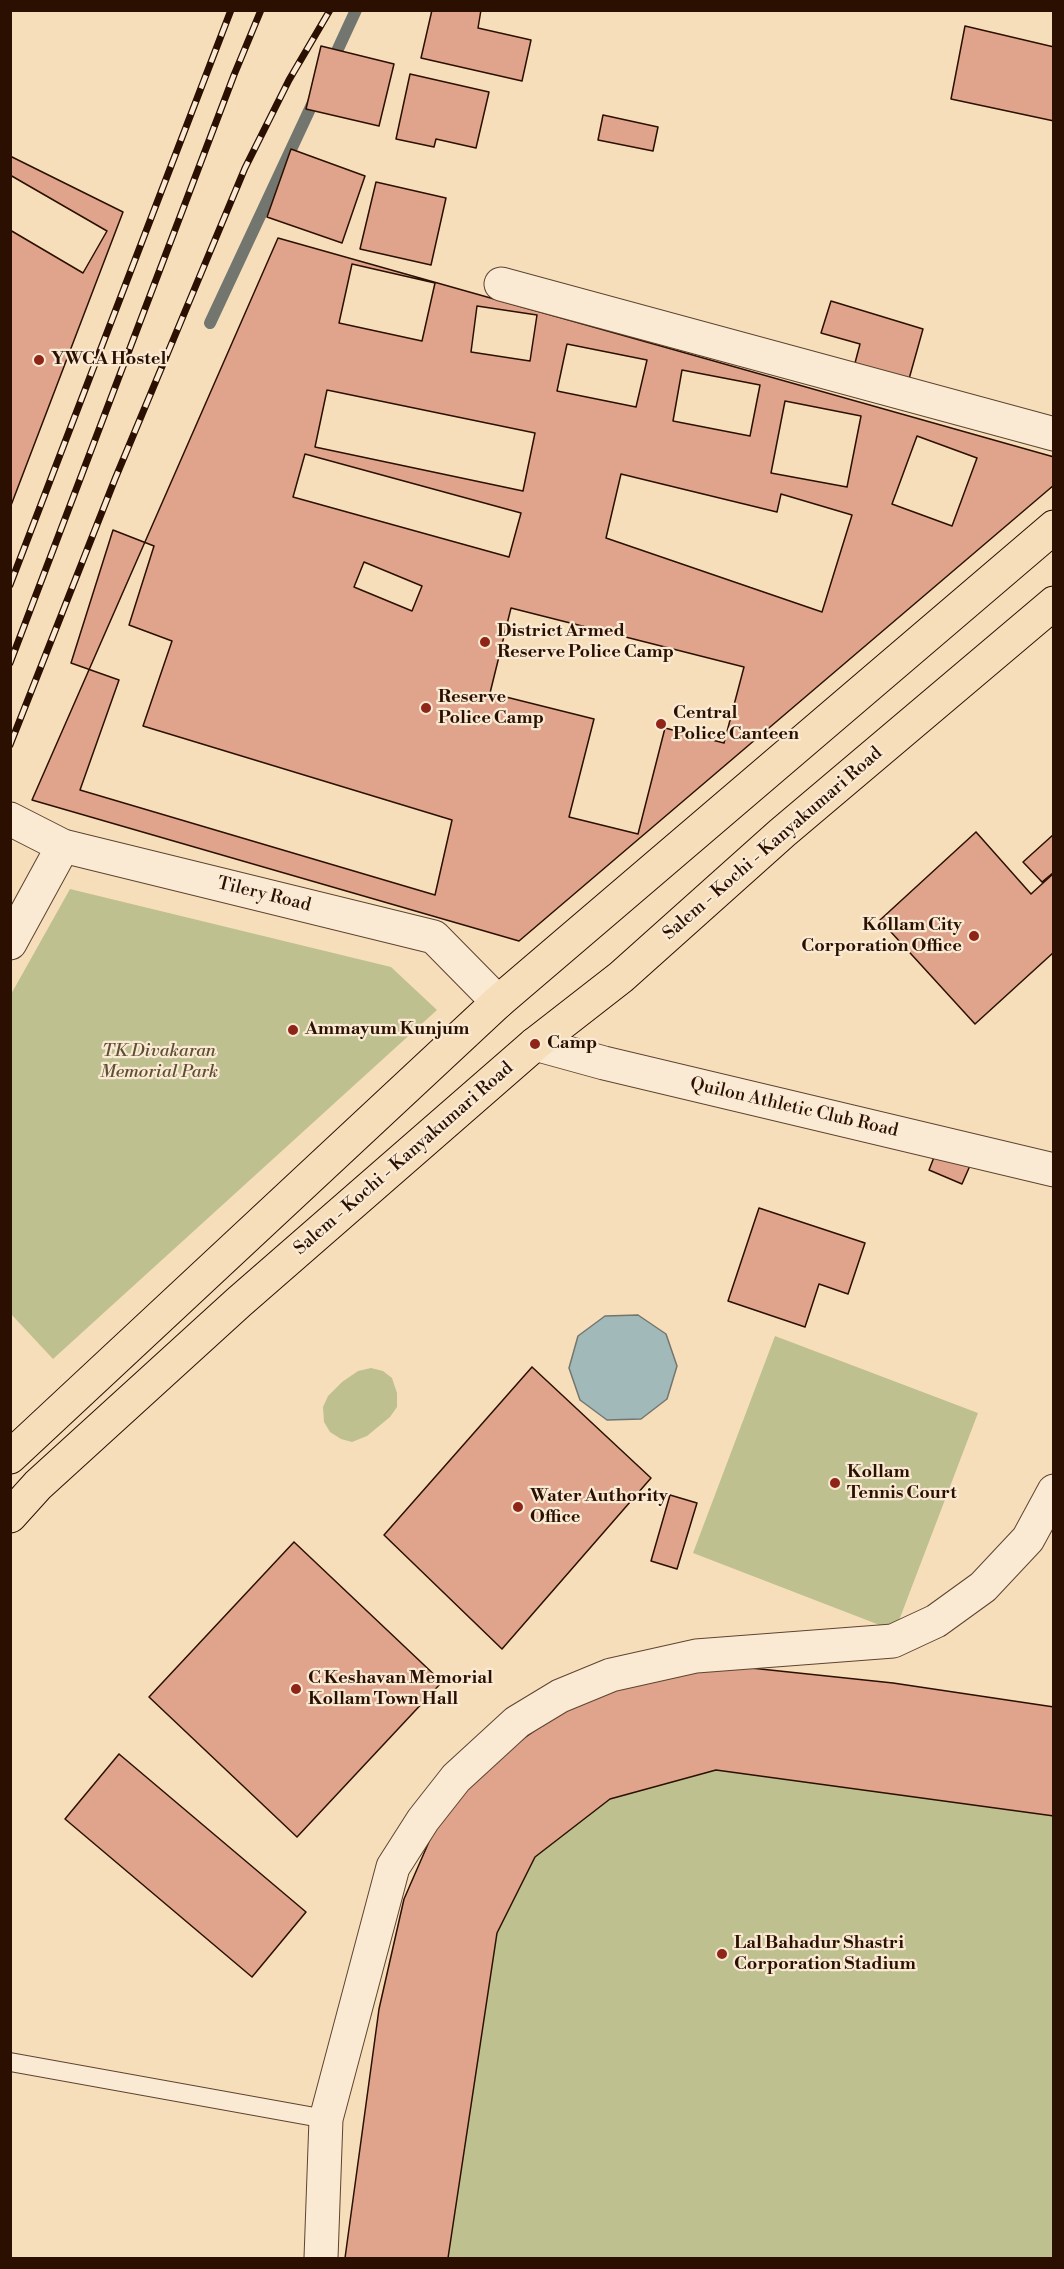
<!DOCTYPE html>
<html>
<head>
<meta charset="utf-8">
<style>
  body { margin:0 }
  #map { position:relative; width:1064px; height:2269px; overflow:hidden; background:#f7debb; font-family:"Libre Bodoni",serif }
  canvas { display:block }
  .frame { position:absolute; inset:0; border:12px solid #2b1001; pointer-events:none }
</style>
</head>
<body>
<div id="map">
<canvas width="1064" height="2269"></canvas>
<div class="frame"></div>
</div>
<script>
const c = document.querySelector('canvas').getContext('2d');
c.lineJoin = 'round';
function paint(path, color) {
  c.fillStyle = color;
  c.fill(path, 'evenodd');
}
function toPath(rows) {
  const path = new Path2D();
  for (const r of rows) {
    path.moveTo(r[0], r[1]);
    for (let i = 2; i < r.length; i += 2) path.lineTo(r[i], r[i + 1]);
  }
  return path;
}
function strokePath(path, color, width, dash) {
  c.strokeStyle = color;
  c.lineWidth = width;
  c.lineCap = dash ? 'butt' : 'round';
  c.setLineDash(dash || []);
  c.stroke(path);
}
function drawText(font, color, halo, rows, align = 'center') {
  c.font = font + ' "Libre Bodoni",serif';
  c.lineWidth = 4.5;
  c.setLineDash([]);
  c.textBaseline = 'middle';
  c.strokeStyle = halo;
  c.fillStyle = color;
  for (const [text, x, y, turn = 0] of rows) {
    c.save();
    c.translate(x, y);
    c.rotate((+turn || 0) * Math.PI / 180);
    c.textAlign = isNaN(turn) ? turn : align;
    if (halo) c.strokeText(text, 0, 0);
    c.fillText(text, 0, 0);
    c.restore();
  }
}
paint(toPath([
  [70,889,391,967,437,1010,53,1359,11,1314,10,996],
  [775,1336,978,1413,895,1631,693,1553],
  [371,1368,383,1371,392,1378,397,1393,397,1407,390,1417,367,1436,352,1442,341,1439,330,1432,324,1422,323,1407,328,1396,342,1382,358,1371],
  [1053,1707,1053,2258,345,2258,379,2009,404,1899,445,1805,489,1763,540,1726]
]), '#bec18f');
const water = toPath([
  [638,1315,666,1334,677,1366,667,1399,641,1419,607,1420,580,1400,569,1368,578,1336,605,1316,638,1315]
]);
paint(water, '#a1bab9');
strokePath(water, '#72766f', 1.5);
strokePath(toPath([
  [331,64,356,10],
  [210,323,316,96]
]), '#72766f', 12);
const building = toPath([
  [432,10,481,10,478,28,531,40,522,81,421,58,432,10],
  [965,26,1054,47,1054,121,951,99,965,26],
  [321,46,394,64,379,126,306,109,321,46],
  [410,74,489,92,476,148,436,139,434,147,396,139,410,74],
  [603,115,658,127,653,151,598,140,603,115],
  [291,149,365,176,342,243,267,217,291,149],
  [10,156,123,212,10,508,10,156],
  [10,175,107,231,83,273,10,230,10,175],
  [376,182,446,198,431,265,360,249,376,182],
  [278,238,1054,457,1054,485,519,941,32,800,278,238],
  [352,264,435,283,422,341,339,323,352,264],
  [831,301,923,329,909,379,855,363,860,344,821,333,831,301],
  [477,306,537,315,530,361,471,352,477,306],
  [567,344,647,360,636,407,557,391,567,344],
  [682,370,760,385,750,436,673,421,682,370],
  [327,390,535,433,523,491,315,447,327,390],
  [785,401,861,416,847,487,771,473,785,401],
  [917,436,977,458,952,526,892,504,917,436],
  [305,454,521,513,509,557,293,497,305,454],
  [621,474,777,512,781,494,852,515,822,612,606,538,621,474],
  [113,530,154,546,129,625,172,641,143,726,452,820,435,895,80,790,119,680,71,663,113,530],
  [364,562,422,586,412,611,354,587,364,562],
  [511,608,744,667,724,743,665,728,638,834,569,817,594,719,490,693,511,608],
  [976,832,1031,894,1054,873,1054,952,975,1024,880,920,976,832],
  [1054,834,1054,872,1042,882,1023,862,1054,834],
  [938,1147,972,1161,962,1184,929,1170,938,1147],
  [759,1208,865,1243,848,1294,819,1284,805,1327,728,1301,759,1208],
  [532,1367,651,1478,502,1649,384,1535,532,1367],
  [670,1495,697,1503,677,1569,651,1561,670,1495],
  [294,1542,442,1682,297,1837,149,1697,294,1542],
  [751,1668,893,1683,1054,1707,1054,1816,716,1770,610,1799,535,1857,497,1933,448,2258,345,2258,379,2009,404,1899,445,1805,489,1763,582,1697,688,1669,751,1668],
  [119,1754,306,1912,252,1977,65,1819,119,1754]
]);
paint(building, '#dfa48b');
strokePath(building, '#2b1001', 1.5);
const service = toPath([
  [10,2062,326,2119]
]);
const minor = toPath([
  [501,284,1054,434],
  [10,943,63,846],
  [535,1044,604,1063,1054,1170],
  [321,2258,326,2119,393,1867,423,1820,456,1778,517,1722,560,1696,611,1675,696,1656,893,1641,936,1621,983,1587,1028,1539,1054,1491]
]);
const tertiary = toPath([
  [10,819,63,846,434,937,498,1002]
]);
const primary = toPath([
  [10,1457,498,1002,1054,527],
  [10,1516,38,1485,239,1302,535,1044,621,977,782,833,1054,603]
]);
strokePath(service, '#5e4430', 20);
strokePath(minor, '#5e4430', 35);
strokePath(tertiary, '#5e4430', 35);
strokePath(primary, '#2b1001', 35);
strokePath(service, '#faead3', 18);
strokePath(minor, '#faead3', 33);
strokePath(tertiary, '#faead3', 33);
strokePath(primary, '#f7debb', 33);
const rail = toPath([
  [10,585,231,10],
  [10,663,234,75,261,10],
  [10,745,115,479,245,168,289,80,330,10]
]);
strokePath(rail, '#2b1001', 7);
strokePath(rail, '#faead3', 4.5, [14]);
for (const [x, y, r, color] of [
  [39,360,6,"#8f2418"],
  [485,642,6,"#8f2418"],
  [426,708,6,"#8f2418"],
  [661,724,6,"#8f2418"],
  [974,936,6,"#8f2418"],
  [293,1030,6,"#8f2418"],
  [535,1044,6,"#8f2418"],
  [835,1483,6,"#8f2418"],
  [518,1507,6,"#8f2418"],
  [296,1689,6,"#8f2418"],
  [722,1954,6,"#8f2418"]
]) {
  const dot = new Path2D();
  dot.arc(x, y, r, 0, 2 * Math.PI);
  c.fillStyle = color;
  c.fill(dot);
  strokePath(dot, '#faead3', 2);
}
drawText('bold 18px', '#2b1001', '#faead3', [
  ["YWCA Hostel",51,360],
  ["District Armed",497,632],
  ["Reserve Police Camp",497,653],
  ["Reserve",438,698],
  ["Police Camp",438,719],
  ["Central",673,714],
  ["Police Canteen",673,735],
  ["Kollam City",962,926,"right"],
  ["Corporation Office",962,947,"right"],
  ["Ammayum Kunjum",305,1030],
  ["Camp",547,1044],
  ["Kollam",847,1473],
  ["Tennis Court",847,1494],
  ["Water Authority",530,1497],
  ["Office",530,1518],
  ["C Keshavan Memorial",308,1679],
  ["Kollam Town Hall",308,1700],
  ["Lal Bahadur Shastri",734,1944],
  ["Corporation Stadium",734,1965]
], 'left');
drawText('18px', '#2b1001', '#faead3', [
  ["Salem - Kochi - Kanyakumari Road",773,844,-41],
  ["Tilery Road",264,895,14],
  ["Quilon Athletic Club Road",794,1108,13],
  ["Salem - Kochi - Kanyakumari Road",404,1159,-41]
]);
drawText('italic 18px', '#5e4e33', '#faead3', [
  ["TK Divakaran",159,1052],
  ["Memorial Park",159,1073]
]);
</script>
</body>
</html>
